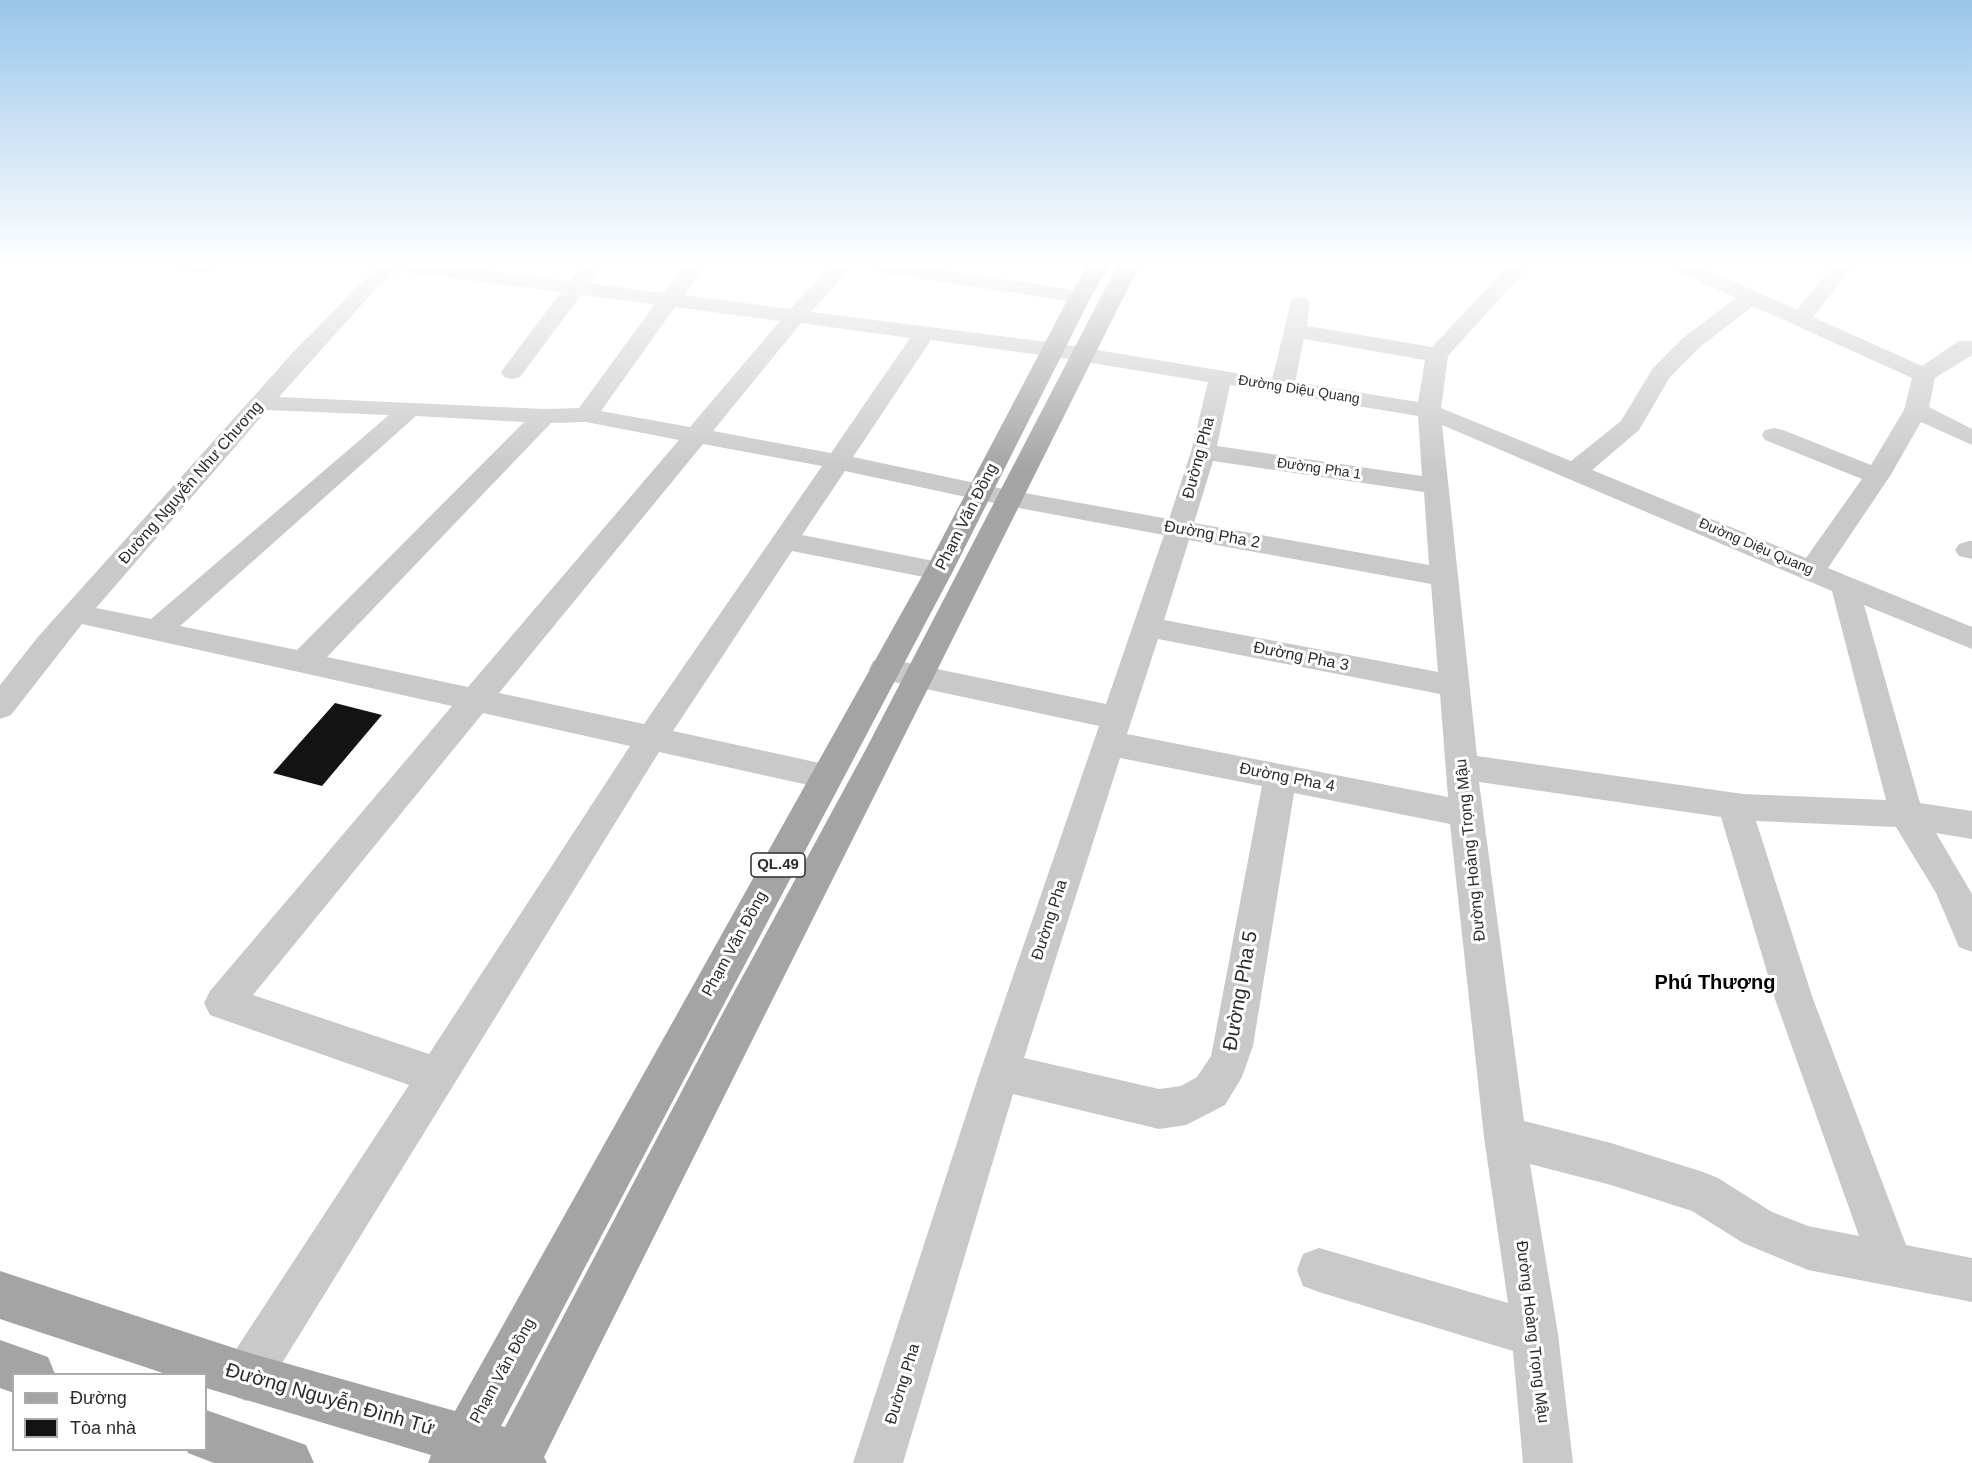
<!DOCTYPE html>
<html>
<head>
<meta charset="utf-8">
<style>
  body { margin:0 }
  #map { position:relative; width:1972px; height:1463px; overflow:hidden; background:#fff; font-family:Helvetica,sans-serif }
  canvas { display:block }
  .legend { position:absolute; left:12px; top:1373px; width:195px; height:78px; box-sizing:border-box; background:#fff; border:2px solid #ababab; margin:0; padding:8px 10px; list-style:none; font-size:18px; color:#2c2c2c }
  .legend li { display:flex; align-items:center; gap:12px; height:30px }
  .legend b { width:30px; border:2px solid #ababab }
</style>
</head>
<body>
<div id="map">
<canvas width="1972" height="1463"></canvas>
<ul class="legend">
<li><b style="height:8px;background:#a4a4a4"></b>Đường</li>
<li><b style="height:16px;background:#131313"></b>Tòa nhà</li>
</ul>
</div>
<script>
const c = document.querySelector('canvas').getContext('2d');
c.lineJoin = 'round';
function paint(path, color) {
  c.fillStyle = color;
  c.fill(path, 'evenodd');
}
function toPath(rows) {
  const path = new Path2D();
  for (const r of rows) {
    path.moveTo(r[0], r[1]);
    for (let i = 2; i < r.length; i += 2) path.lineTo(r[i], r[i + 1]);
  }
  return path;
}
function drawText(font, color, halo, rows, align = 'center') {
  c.font = font + ' Helvetica,sans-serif';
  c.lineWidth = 6;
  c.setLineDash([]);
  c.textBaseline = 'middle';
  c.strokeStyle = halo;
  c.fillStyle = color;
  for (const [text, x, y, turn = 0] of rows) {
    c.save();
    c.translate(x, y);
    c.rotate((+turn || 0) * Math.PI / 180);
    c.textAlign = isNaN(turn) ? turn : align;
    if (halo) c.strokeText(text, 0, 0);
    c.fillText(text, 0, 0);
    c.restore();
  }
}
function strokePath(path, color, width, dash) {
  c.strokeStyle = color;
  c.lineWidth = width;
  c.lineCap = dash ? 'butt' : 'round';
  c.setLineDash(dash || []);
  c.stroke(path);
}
paint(toPath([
  [335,703,382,715,322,786,273,773]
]), '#131313');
paint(toPath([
  [177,266,222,266,212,272,187,272,177,266],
  [378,266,457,266,570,281,581,266,602,266,590,283,664,293,685,266,706,266,684,295,790,309,831,266,852,266,811,312,1055,343,1272,379,1292,298,1299,296,1306,298,1310,302,1307,326,1432,347,1508,266,1529,266,1448,356,1441,408,1571,461,1621,421,1653,368,1684,337,1736,298,1675,270,1672,266,1699,266,1797,310,1832,266,1853,266,1813,317,1922,366,1959,341,1972,341,1972,355,1935,378,1929,407,1972,429,1972,445,1921,422,1890,476,1828,568,1972,627,1972,649,1864,605,1920,803,1972,811,1972,839,1936,833,1972,894,1972,952,1959,947,1936,893,1896,827,1756,821,1813,999,1906,1245,1972,1258,1972,1302,1808,1270,1743,1243,1692,1211,1611,1185,1530,1164,1558,1334,1573,1463,1523,1463,1513,1351,1319,1292,1303,1286,1297,1270,1303,1254,1319,1248,1508,1303,1484,1137,1450,824,1294,793,1253,1046,1242,1077,1225,1105,1186,1125,1159,1129,1013,1094,903,1463,853,1463,980,1072,1099,726,884,680,873,677,869,669,873,661,884,658,1106,704,1164,535,1008,506,845,471,802,535,949,564,953,571,949,578,939,580,792,551,673,731,838,767,842,776,838,785,826,789,659,752,263,1394,246,1401,229,1394,222,1377,229,1360,409,1085,210,1015,204,1003,210,991,452,706,82,624,11,715,0,719,0,685,37,638,296,349,378,266],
  [400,268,408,272,561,292,501,372,504,377,512,379,520,377,581,295,655,304,579,408,544,409,279,397,381,283,400,268],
  [1753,306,1912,378,1904,410,1871,465,1783,430,1774,428,1765,430,1762,435,1765,440,1862,479,1806,558,1592,470,1639,430,1670,377,1700,347,1753,306],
  [675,307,780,321,690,427,601,411,675,307],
  [801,323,910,338,831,453,713,431,801,323],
  [1304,339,1425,360,1418,402,1295,382,1304,339],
  [931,340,1055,357,1208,382,1191,452,1169,519,1008,490,853,457,931,340],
  [1230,385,1418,416,1422,476,1217,446,1230,385],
  [267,410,389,415,151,619,96,608,267,410],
  [416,416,524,422,297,650,180,626,416,416],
  [586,422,679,440,468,687,327,657,551,423,586,422],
  [1442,425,1832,591,1886,800,1743,794,1477,756,1442,425],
  [703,444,822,466,644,724,499,693,703,444],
  [1213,461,1424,492,1429,565,1194,523,1213,461],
  [1189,540,1431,584,1438,672,1164,620,1189,540],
  [1158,639,1440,694,1448,797,1127,734,1158,639],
  [483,713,630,746,429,1054,253,995,483,713],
  [1120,758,1262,786,1213,1046,1211,1056,1197,1077,1181,1086,1159,1089,1024,1058,1120,758],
  [1479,782,1721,817,1775,999,1859,1236,1808,1226,1772,1212,1718,1178,1703,1172,1611,1143,1524,1121,1479,782],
  [870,266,921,266,1080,291,1087,293,1091,297,1087,301,1080,303,880,272,870,266],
  [1969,541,1972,541,1972,559,1959,556,1955,550,1959,544,1969,541]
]), '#c9c9c9');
paint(toPath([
  [1088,266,1109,266,1091,297,953,571,501,1426,505,1427,726,1007,866,749,1117,266,1139,266,544,1457,547,1463,428,1463,431,1455,206,1388,206,1374,166,1374,0,1319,0,1271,246,1352,455,1411,925,571,1069,297,1088,266],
  [0,1340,48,1357,55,1374,14,1374,14,1393,0,1388,0,1340],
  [206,1410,306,1445,314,1463,214,1463,188,1453,187,1450,206,1450,206,1410]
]), '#a4a4a4');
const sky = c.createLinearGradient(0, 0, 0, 471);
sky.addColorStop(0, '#99c6ea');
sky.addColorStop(0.56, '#fff');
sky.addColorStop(1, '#ffffff00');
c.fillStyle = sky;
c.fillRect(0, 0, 1972, 471);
drawText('14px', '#2c2c2c', '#fff', [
  ["Đường Diệu Quang",1299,390,9],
  ["Đường Pha 1",1319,469,8],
  ["Đường Diệu Quang",1756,547,23]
]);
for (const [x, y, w] of [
  [778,865,54]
]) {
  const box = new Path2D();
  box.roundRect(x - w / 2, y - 12, w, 24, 4.5);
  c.fillStyle = '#fff';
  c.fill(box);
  strokePath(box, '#2c2c2c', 1.5);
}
drawText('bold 15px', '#2c2c2c', null, [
  ["QL.49",778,865]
]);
drawText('16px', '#2c2c2c', '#fff', [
  ["Đường Pha",1199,458,-75],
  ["Đường Nguyễn Như Chương",191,483,-49],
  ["Phạm Văn Đồng",967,517,-63],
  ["Đường Pha 2",1212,535,10],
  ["Đường Pha 3",1301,657,11],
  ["Đường Pha 4",1287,778,11],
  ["Đường Hoàng Trọng Mậu",1471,850,-96],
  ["Đường Pha",1050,920,-72],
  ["Phạm Văn Đồng",735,944,-61],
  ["Đường Hoàng Trọng Mậu",1532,1332,83],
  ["Phạm Văn Đồng",503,1371,-61],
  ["Đường Pha",903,1384,-73]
]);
drawText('bold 20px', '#000', '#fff', [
  ["Phú Thượng",1715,983]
]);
drawText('20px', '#2c2c2c', '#fff', [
  ["Đường Pha 5",1241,991,-80],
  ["Đường Nguyễn Đình Tứ",330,1400,16]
]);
</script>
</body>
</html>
